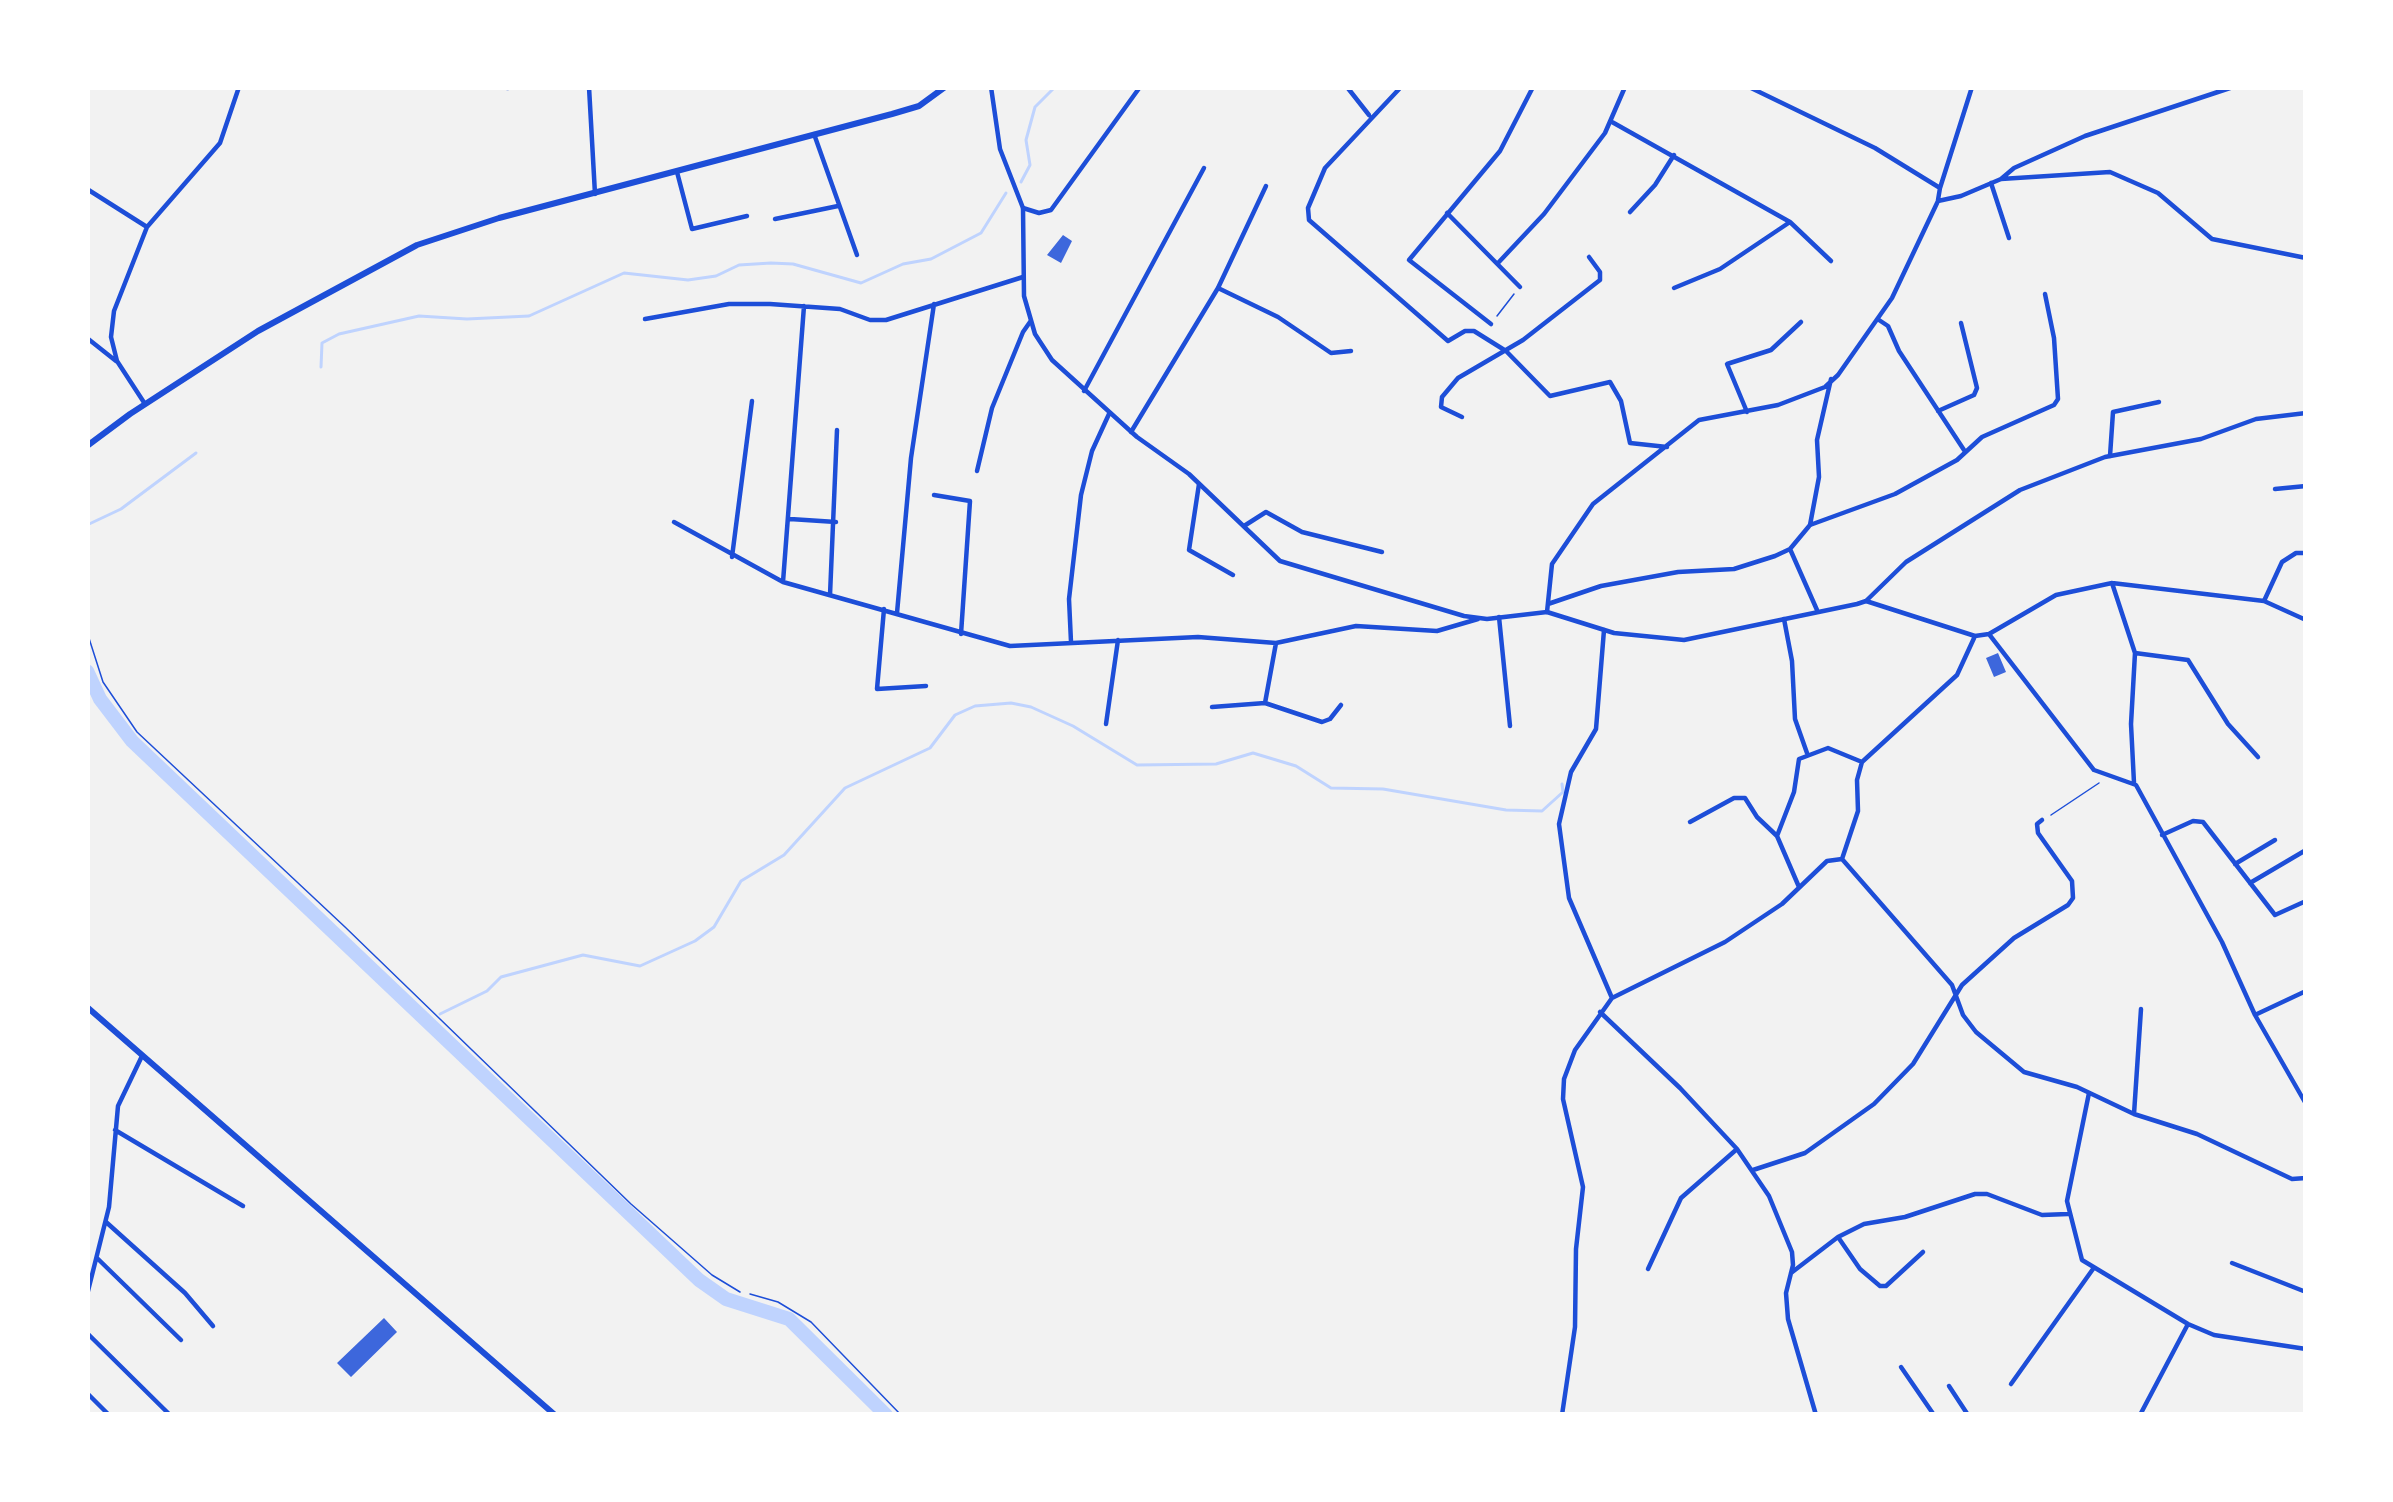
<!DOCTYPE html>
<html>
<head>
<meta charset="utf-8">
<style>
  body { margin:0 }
  #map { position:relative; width:2393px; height:1502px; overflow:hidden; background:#f2f2f2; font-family:Overpass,sans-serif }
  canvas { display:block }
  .frame { position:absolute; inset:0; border:90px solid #fff; pointer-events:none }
</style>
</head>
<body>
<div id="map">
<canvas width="2393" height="1502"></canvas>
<div class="frame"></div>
</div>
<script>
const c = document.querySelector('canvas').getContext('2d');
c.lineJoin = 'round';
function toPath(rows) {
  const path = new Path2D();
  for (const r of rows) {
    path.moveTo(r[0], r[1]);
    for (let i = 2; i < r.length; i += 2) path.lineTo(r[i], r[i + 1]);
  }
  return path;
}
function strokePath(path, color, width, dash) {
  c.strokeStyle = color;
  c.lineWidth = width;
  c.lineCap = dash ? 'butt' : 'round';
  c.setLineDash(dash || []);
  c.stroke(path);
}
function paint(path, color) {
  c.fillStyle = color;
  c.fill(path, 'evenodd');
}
strokePath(toPath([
  [1021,182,1030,165,1026,140,1035,107,1055,87],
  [321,367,322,343,339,334,419,316,467,319,529,316,624,273,688,280,716,276,739,265,771,263,793,264,861,283,903,264,931,259,981,233,1006,193],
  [87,525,121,509,196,453],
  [440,1014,487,991,501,977,583,955,640,966,695,941,714,927,741,881,784,855,845,788,930,748,955,715,975,706,1011,703,1031,707,1073,726,1137,765,1216,764,1253,753,1296,766,1331,788,1383,789,1506,810,1542,811,1563,792,1562,784]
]), '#bfd3fe', 3);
strokePath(toPath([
  [87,671,100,699,132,741,699,1280,726,1299,789,1319,886,1415]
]), '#bfd3fe', 14);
paint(toPath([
  [1063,235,1072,241,1061,263,1047,255],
  [1998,653,2006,672,1994,677,1986,658],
  [384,1318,397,1332,351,1377,337,1363]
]), '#3d67dc');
strokePath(toPath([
  [1497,316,1514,294],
  [2051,815,2099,783],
  [750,1294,778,1302,811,1322,901,1415]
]), '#1d4ed8', 1.5);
strokePath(toPath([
  [87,632,103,682,137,732,345,927,631,1204,712,1275,740,1292]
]), '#1d4ed8', 1.5);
strokePath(toPath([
  [500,87,508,88],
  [589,87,595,194],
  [1347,87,1369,115],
  [1401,87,1325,168,1308,208,1309,220,1448,341,1465,331,1474,331,1506,351,1550,396,1610,382,1621,401,1630,443,1667,447],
  [1749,87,1875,148,1940,188,1938,200],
  [1612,122,1790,222,1831,261],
  [814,134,857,255],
  [677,172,692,229,747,216],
  [2001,179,2014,168,2085,136,2233,87],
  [1991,183,2009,238],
  [1940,188,1972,87],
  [87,189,147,227],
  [1023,208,1039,213,1051,210,1140,87],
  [1630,212,1655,185,1674,155],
  [1447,213,1520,287],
  [775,219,838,206],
  [1498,263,1544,214,1605,133,1625,87],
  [1218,288,1278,317,1331,353,1351,351],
  [1674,288,1720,269,1790,222],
  [645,319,729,304,770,304,840,309,870,320,886,320,1023,277],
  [1879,320,1888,326,1899,351,1964,450],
  [1491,324,1409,260,1500,151,1533,87],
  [87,338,116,361],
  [1084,391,1204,168],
  [145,404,117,361,111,337,114,311,147,227,220,143,239,87],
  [1938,411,1974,395,1977,388,1961,323],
  [1747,412,1727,364,1771,350,1801,322],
  [1462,417,1441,407,1442,397,1458,378,1523,340,1600,280,1600,272,1589,257],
  [1131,432,1218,288,1266,186],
  [2110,456,2113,412,2159,402],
  [977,471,992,408,1023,332,1030,322],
  [1199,484,1189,550,1233,575],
  [2275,489,2306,486],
  [934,495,970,501,961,634],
  [790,519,836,522],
  [674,522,783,582,1010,646,1198,637,1276,643,1356,626,1437,631,1478,619],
  [1810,525,1819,477,1817,440,1831,379],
  [1244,526,1266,512,1302,532,1382,552],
  [1790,549,1817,610],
  [732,557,752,401],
  [783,582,804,306],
  [2112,583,2135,653,2131,724,2134,783],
  [830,595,837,430],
  [1866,601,1975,636,1989,634],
  [2264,601,2282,562,2296,553,2306,553],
  [1548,604,1601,586,1678,572,1734,569,1775,556,1790,549,1810,525,1895,494,1957,460,1982,437,2054,405,2058,399,2054,338,2045,294],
  [884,609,877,689,926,686],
  [1547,612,1552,564,1593,504,1699,420,1778,405,1825,387,1838,375,1892,298,1938,201,1961,196,2001,179,2110,172,2158,193,2212,239,2306,258],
  [897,613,911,458,934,304],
  [1499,617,1510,726],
  [1784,619,1792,661,1795,719,1807,753],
  [1604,630,1596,729,1571,772,1559,824,1569,898,1612,998],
  [1989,634,2094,770,2136,785,2222,942,2255,1015,2306,1104],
  [1989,634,2056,595,2112,583,2264,601,2306,620],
  [1071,642,1069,599,1081,495,1092,451,1109,414],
  [1276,643,1265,703,1322,722,1330,719,1341,705],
  [2135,653,2188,660,2228,724,2258,757],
  [1212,707,1265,703],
  [1106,724,1118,640],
  [1690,822,1734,798,1745,798,1757,817,1777,836,1799,887],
  [2162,835,2193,821,2203,822,2275,915,2306,901],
  [1777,836,1794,792,1799,759,1828,748,1862,762],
  [1842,859,1952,985,1963,1015,1976,1032,2024,1072,2077,1087,2134,1114,2197,1134,2292,1179,2306,1178],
  [2235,864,2275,840],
  [2250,883,2306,850],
  [1600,1012,1680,1088,1737,1149,1769,1196,1792,1252,1793,1265,1786,1293,1788,1319,1816,1415],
  [2257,1014,2306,991],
  [2089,1093,2067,1201,2082,1260,2188,1324,2214,1335,2306,1349],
  [2134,1114,2141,1009],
  [115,1130,243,1206],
  [1753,1170,1805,1153,1874,1104,1913,1064,1962,985,2014,938,2068,905,2073,898,2072,881,2038,833,2037,824,2042,820],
  [106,1222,185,1293,213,1326],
  [1838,1237,1860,1269,1880,1286,1886,1286,1923,1252],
  [98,1259,181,1340],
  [2232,1263,2306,1292],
  [1648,1269,1681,1198,1737,1149],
  [1791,1273,1838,1237,1864,1224,1905,1217,1975,1194,1987,1194,2042,1215,2068,1214],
  [87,1295,109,1207,118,1106,142,1056],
  [87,1333,170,1415],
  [1901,1367,1934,1415],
  [2011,1384,2093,1269],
  [1949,1386,1968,1415],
  [1562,1415,1575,1327,1576,1249,1583,1187,1563,1099,1564,1079,1575,1050,1612,998,1725,942,1782,904,1827,861,1842,859,1858,811,1857,780,1862,762,1957,675,1975,636],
  [2140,1415,2188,1324]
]), '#1d4ed8', 4.5);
strokePath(toPath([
  [991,87,1000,149,1023,208,1024,296,1035,334,1052,360,1137,437,1189,474,1280,561,1464,616,1487,619,1547,612,1614,633,1684,640,1857,604,1866,601,1906,562,2020,490,2105,457,2201,439,2256,419,2306,413],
  [87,1393,109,1415]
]), '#1d4ed8', 4.5);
strokePath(toPath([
  [87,446,130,414,258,331,417,245,499,218,892,114,919,106,945,87],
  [87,1007,555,1415]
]), '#1d4ed8', 6);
</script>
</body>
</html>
